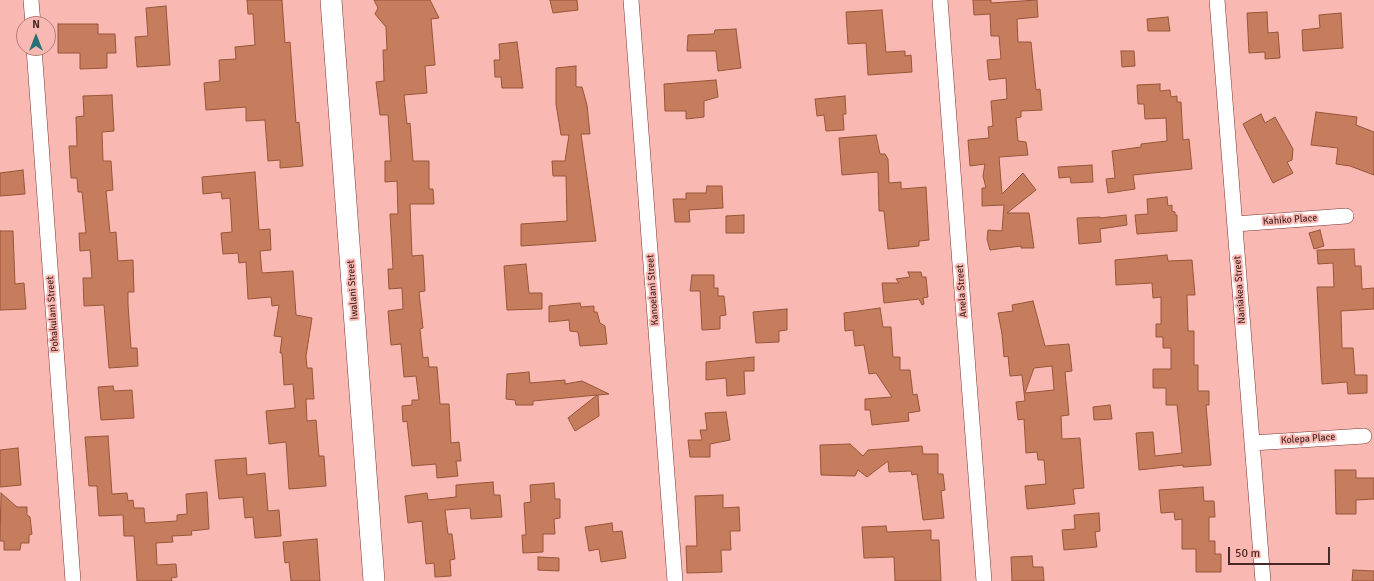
<!DOCTYPE html>
<html>
<head>
<meta charset="utf-8">
<style>
  body { margin:0 }
  #map { position:relative; width:1374px; height:581px; overflow:hidden; background:#fab8b2; font-family:Signika,sans-serif }
  canvas { display:block }
  .north { position:absolute; left:16px; top:16px; width:40px; height:40px; box-sizing:border-box; background:#fab8b2; border:1px solid #b37f7a; border-radius:50%; rotate:0deg; font-size:11px; font-weight:700; line-height:16px; text-align:center; color:#492927 }
  .north::after { content:''; display:block; margin:auto; width:14px; height:18px; background:#267077; clip-path:polygon(50% 0,100% 100%,50% 72%,0 100%) }
  .scale { position:absolute; left:1228px; top:547px; width:102px; height:18px; box-sizing:border-box; border:2px solid #492927; border-top:0; padding-left:5px; font-size:12px; line-height:14px; white-space:nowrap; color:#492927; -webkit-text-stroke:3px #fab8b2; paint-order:stroke }
</style>
</head>
<body>
<div id="map">
<canvas width="1374" height="581"></canvas>
<div class="north">N</div>
<div class="scale">50 m</div>
</div>
<script>
const c = document.querySelector('canvas').getContext('2d');
c.lineJoin = 'round';
function paint(path, color) {
  c.fillStyle = color;
  c.fill(path, 'evenodd');
}
function toPath(rows) {
  const path = new Path2D();
  for (const r of rows) {
    path.moveTo(r[0], r[1]);
    for (let i = 2; i < r.length; i += 2) path.lineTo(r[i], r[i + 1]);
  }
  return path;
}
function strokePath(path, color, width, dash) {
  c.strokeStyle = color;
  c.lineWidth = width;
  c.lineCap = dash ? 'butt' : 'round';
  c.setLineDash(dash || []);
  c.stroke(path);
}
function drawText(font, color, halo, rows, align = 'center') {
  c.font = font + ' Signika,sans-serif';
  c.lineWidth = 4;
  c.setLineDash([]);
  c.textBaseline = 'middle';
  c.strokeStyle = halo;
  c.fillStyle = color;
  for (const [text, x, y, turn = 0] of rows) {
    c.save();
    c.translate(x, y);
    c.rotate((+turn || 0) * Math.PI / 180);
    c.textAlign = isNaN(turn) ? turn : align;
    if (halo) c.strokeText(text, 0, 0);
    c.fillText(text, 0, 0);
    c.restore();
  }
}
const building = toPath([
  [247,0,282,0,285,43,290,42,296,123,299,122,303,166,280,168,280,160,268,161,265,120,246,121,246,107,206,110,204,83,220,81,219,60,236,59,235,47,255,45,253,14,248,14,247,0],
  [374,0,430,0,439,18,431,19,435,65,425,66,427,93,404,95,407,124,410,123,413,161,429,161,429,189,433,189,434,204,410,204,412,256,423,255,425,291,419,292,423,328,420,329,423,358,428,357,429,367,437,367,440,404,449,404,451,443,459,442,461,461,456,461,458,476,437,478,436,464,412,466,407,421,403,422,402,406,412,405,412,400,419,400,416,376,404,377,401,344,391,345,388,311,403,309,402,288,389,289,388,269,393,269,390,214,398,214,397,181,385,182,385,161,391,161,388,115,380,115,376,82,384,81,383,50,387,50,386,27,375,14,378,8,374,0],
  [550,0,577,0,578,10,553,13,550,0],
  [973,0,991,0,991,3,1037,0,1038,17,1017,19,1018,42,1031,42,1036,90,1040,89,1042,110,1021,111,1021,117,1016,118,1018,141,1026,142,1028,155,999,157,1002,194,1023,173,1036,190,1007,213,1029,213,1034,248,1021,248,1021,246,990,250,987,239,988,230,1002,231,1004,205,982,206,982,188,986,188,983,176,985,164,970,166,968,140,989,138,988,127,993,126,991,101,1007,99,1006,78,989,80,987,60,1001,59,999,36,991,36,990,14,974,15,973,0],
  [166,6,170,65,137,67,135,37,148,36,146,8,166,6],
  [882,10,886,52,905,51,905,56,911,55,912,72,868,75,866,43,848,44,846,12,882,10],
  [1267,12,1268,33,1278,32,1280,58,1265,59,1265,52,1249,53,1247,13,1267,12],
  [1341,13,1343,48,1303,51,1302,30,1320,28,1319,15,1341,13],
  [1168,17,1170,31,1148,31,1147,19,1168,17],
  [58,24,98,24,98,34,115,34,116,53,107,53,107,68,80,69,80,53,58,53,58,24],
  [736,29,741,68,718,71,716,51,687,51,688,35,714,34,715,30,736,29],
  [517,42,523,88,502,88,501,77,495,77,494,60,500,60,499,44,517,42],
  [1121,51,1134,51,1135,66,1122,67,1121,51],
  [576,66,576,87,582,87,587,105,590,134,581,134,596,241,521,246,521,224,567,221,566,176,553,176,552,161,565,161,569,135,561,135,556,104,556,68,576,66],
  [716,80,718,97,704,101,704,117,686,119,686,111,665,111,664,84,716,80],
  [1160,84,1160,91,1170,90,1171,97,1177,96,1177,102,1181,102,1183,140,1189,139,1192,169,1133,175,1135,189,1108,193,1106,179,1115,178,1112,151,1141,147,1141,144,1167,141,1166,118,1145,119,1144,104,1138,104,1137,85,1160,84],
  [112,95,114,131,102,132,103,161,111,161,113,190,106,191,110,233,116,232,118,261,133,260,134,292,128,292,128,304,131,348,137,348,138,366,109,368,104,305,84,306,83,278,92,278,90,250,80,251,79,233,86,233,82,192,78,192,77,178,71,178,69,146,77,146,76,117,84,116,83,96,112,95],
  [845,96,846,114,843,114,844,130,826,131,824,115,817,116,815,99,845,96],
  [1316,112,1357,117,1356,125,1374,132,1374,175,1350,166,1336,164,1338,148,1311,145,1316,112],
  [1261,114,1265,123,1275,117,1293,149,1292,160,1287,162,1293,173,1273,183,1243,124,1261,114],
  [876,135,880,154,885,154,888,159,889,183,901,182,901,189,926,187,929,240,919,241,919,246,888,249,884,211,879,211,878,172,842,175,839,138,876,135],
  [1092,165,1093,182,1071,183,1070,177,1059,178,1058,167,1092,165],
  [23,170,25,194,0,196,0,173,23,170],
  [255,172,259,230,270,229,271,250,260,251,262,273,293,271,296,315,312,318,306,356,307,368,312,368,314,399,306,399,307,421,316,420,319,456,324,456,326,486,289,489,286,442,269,444,266,411,295,408,293,384,284,385,282,353,280,353,282,337,274,336,279,305,272,306,271,297,248,299,246,262,239,263,238,253,223,254,221,233,232,232,230,198,222,199,221,192,203,194,202,177,255,172],
  [707,186,722,186,723,208,689,210,690,222,675,222,673,199,686,199,686,193,706,193,707,186],
  [1167,197,1168,206,1172,205,1172,211,1175,212,1175,215,1177,215,1177,231,1137,234,1135,215,1148,214,1147,199,1167,197],
  [744,215,744,233,726,233,726,216,744,215],
  [1126,215,1127,225,1100,229,1101,242,1079,244,1077,218,1100,217,1100,218,1126,215],
  [1320,230,1324,246,1314,249,1309,233,1320,230],
  [0,231,13,231,15,284,24,283,26,309,0,310,0,231],
  [1354,249,1355,266,1361,266,1362,289,1374,288,1374,309,1341,311,1342,348,1353,348,1355,375,1367,375,1367,393,1348,394,1347,382,1322,384,1317,287,1334,287,1333,263,1318,264,1317,250,1354,249],
  [1167,255,1168,261,1192,260,1195,295,1187,295,1188,331,1194,331,1194,365,1198,365,1198,391,1209,391,1209,405,1206,405,1211,465,1183,467,1183,465,1139,470,1136,433,1153,432,1155,456,1182,453,1177,405,1166,405,1166,388,1153,388,1153,369,1171,369,1171,348,1163,348,1163,337,1156,337,1156,324,1161,324,1161,297,1153,298,1152,283,1116,285,1115,260,1167,255],
  [526,264,529,293,542,293,542,309,507,310,504,266,526,264],
  [908,272,921,272,922,277,926,277,928,297,923,298,924,304,922,305,919,299,884,303,882,283,899,283,896,279,910,277,908,272],
  [692,275,714,275,714,288,718,288,718,296,724,296,726,315,720,316,720,329,702,330,700,291,690,291,692,275],
  [1033,301,1045,346,1069,344,1072,371,1065,372,1069,415,1061,416,1062,439,1080,438,1084,488,1073,489,1075,504,1027,509,1025,486,1046,484,1044,460,1038,460,1037,452,1026,453,1024,419,1018,420,1016,402,1025,401,1022,375,1010,376,1008,356,1004,357,1002,334,998,313,1013,311,1012,305,1033,301],
  [1052,366,1054,390,1025,393,1034,368,1052,366],
  [580,303,581,307,594,306,594,312,597,312,600,323,605,326,607,344,580,346,578,332,570,331,569,320,549,322,549,306,580,303],
  [880,308,883,327,891,327,893,357,900,357,900,370,910,370,913,395,917,394,920,411,908,413,909,421,872,425,870,410,865,410,865,399,892,397,876,373,869,374,864,345,855,346,853,330,845,331,844,313,880,308],
  [787,309,787,330,779,331,779,342,756,343,753,312,787,309],
  [754,357,754,371,744,371,745,394,727,396,726,378,706,380,706,362,754,357],
  [529,372,530,383,565,380,565,384,582,381,609,394,598,395,599,416,575,431,568,418,597,395,533,401,533,405,516,405,515,400,506,399,507,374,529,372],
  [113,386,114,391,132,390,134,418,101,420,98,387,113,386],
  [1110,405,1112,419,1094,420,1093,407,1110,405],
  [726,412,730,440,710,444,710,457,690,457,688,440,702,440,700,430,707,430,705,413,726,412],
  [108,436,112,494,127,493,128,501,133,500,134,508,144,508,145,523,177,521,177,515,187,514,186,494,207,492,209,529,191,531,192,535,172,536,173,542,156,543,157,565,176,564,177,577,171,578,172,581,137,581,134,536,124,536,123,515,99,516,97,486,89,486,85,437,108,436],
  [850,444,863,456,868,450,922,446,923,454,938,454,938,474,943,474,945,490,941,491,944,518,923,520,917,474,912,475,911,471,889,472,888,461,867,477,858,470,855,476,821,475,820,445,850,444],
  [18,448,21,485,0,487,0,450,18,448],
  [246,458,247,475,265,473,268,511,279,510,281,536,255,538,253,517,245,518,243,497,219,499,215,460,246,458],
  [1335,470,1356,470,1356,478,1374,478,1374,499,1356,500,1356,514,1336,514,1335,470],
  [493,482,494,495,500,495,502,517,471,519,470,508,445,510,448,534,452,534,455,559,450,560,451,576,435,577,434,563,426,564,422,521,408,523,405,496,427,493,428,500,456,497,456,485,493,482],
  [554,483,555,499,560,499,560,518,554,519,555,534,543,534,543,552,523,553,522,535,526,535,524,503,531,502,530,485,554,483],
  [1203,487,1204,501,1214,501,1215,517,1209,517,1209,541,1215,541,1215,554,1221,554,1221,572,1196,572,1196,549,1182,549,1182,519,1175,520,1174,512,1161,513,1159,490,1203,487],
  [1,493,17,507,27,507,27,515,30,517,32,534,29,535,29,543,21,543,20,550,4,550,4,541,0,541,1,493],
  [723,495,723,508,739,507,740,531,730,531,731,550,721,550,722,572,687,573,686,546,697,546,695,496,723,495],
  [1099,513,1100,531,1095,532,1097,547,1064,550,1062,530,1075,529,1074,515,1099,513],
  [612,523,613,532,622,531,626,558,601,562,599,549,589,551,585,527,612,523],
  [886,526,887,532,931,530,931,540,939,540,941,581,895,581,894,557,864,558,862,527,886,526],
  [317,539,320,581,291,581,289,562,285,563,283,542,317,539],
  [1032,556,1033,567,1043,567,1044,581,1012,581,1011,557,1032,556],
  [538,557,559,558,559,571,538,570,538,557],
  [1353,570,1374,571,1374,581,1352,581,1353,570]
]);
paint(building, '#c67d5e');
strokePath(building, '#975538', 1);
const street = toPath([
  [31,0,33,24],
  [631,0,675,581],
  [940,0,984,581],
  [1217,0,1263,581],
  [34,48,73,581],
  [1235,224,1346,216],
  [1252,443,1364,436]
]);
const secondary = toPath([
  [331,0,374,581]
]);
strokePath(street, '#793532', 16);
strokePath(secondary, '#793532', 22);
strokePath(street, '#fff', 15);
strokePath(secondary, '#fff', 21);
drawText('10px', '#492927', '#fab8b2', [
  ["Kahiko Place",1290,220,-4],
  ["Iwalani Street",353,290,-94],
  ["Kanoelani Street",653,290,-94],
  ["Naniakea Street",1240,290,-94],
  ["Anela Street",962,291,-94],
  ["Pohakulani Street",53,314,-94],
  ["Kolepa Place",1308,439,-4]
]);
</script>
</body>
</html>
